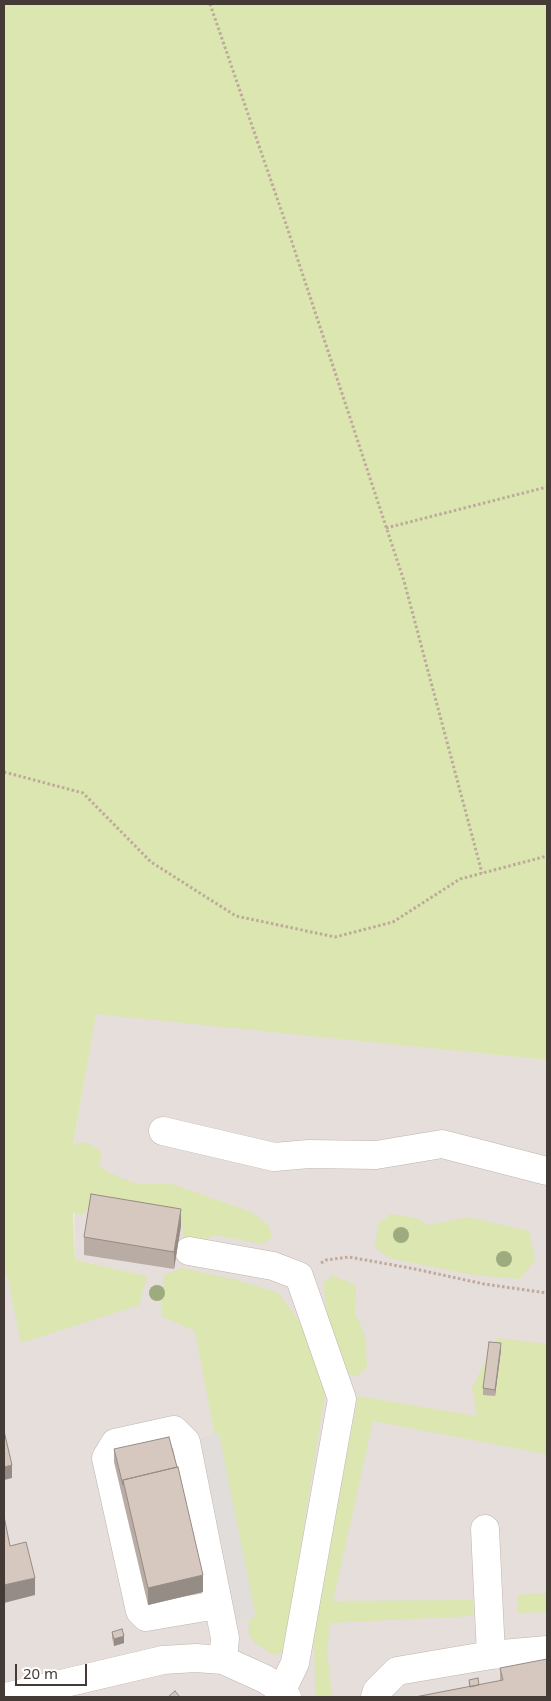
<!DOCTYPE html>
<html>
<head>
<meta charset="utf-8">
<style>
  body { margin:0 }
  #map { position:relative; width:551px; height:1701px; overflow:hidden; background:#f3ece6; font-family:"Noto Sans",sans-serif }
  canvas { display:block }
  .frame { position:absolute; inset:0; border:5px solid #453b36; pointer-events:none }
  .scale { position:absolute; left:15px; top:1664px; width:72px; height:22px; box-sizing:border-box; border:2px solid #453b36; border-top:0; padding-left:6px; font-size:15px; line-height:18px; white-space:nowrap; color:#453b36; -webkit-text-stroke:4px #fff; paint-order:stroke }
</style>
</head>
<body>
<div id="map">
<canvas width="551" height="1701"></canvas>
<div class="frame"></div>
<div class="scale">20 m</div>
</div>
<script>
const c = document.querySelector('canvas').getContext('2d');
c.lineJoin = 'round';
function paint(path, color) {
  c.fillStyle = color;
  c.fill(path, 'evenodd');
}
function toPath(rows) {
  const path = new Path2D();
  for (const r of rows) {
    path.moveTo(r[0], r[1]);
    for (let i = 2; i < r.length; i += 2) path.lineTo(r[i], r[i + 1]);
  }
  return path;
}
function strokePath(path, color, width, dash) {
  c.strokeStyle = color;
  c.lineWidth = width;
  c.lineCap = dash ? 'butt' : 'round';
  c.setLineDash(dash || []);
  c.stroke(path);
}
paint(toPath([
  [96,1013,547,1060,547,1697,4,1697,4,1274,146,1276,75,1260,73,1145]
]), '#e5dedb');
paint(toPath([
  [4,4,547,4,547,1060,96,1014,73,1145,86,1142,101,1151,100,1167,116,1176,138,1184,172,1184,251,1212,269,1226,272,1237,263,1244,215,1235,197,1243,184,1244,182,1222,90,1207,82,1215,73,1213,75,1260,147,1276,139,1305,21,1343,7,1275,4,1274],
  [391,1214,416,1218,429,1225,467,1217,529,1231,535,1260,520,1279,472,1275,389,1258,375,1247,378,1224],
  [182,1268,237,1280,278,1293,307,1332,325,1393,284,1652,274,1655,255,1643,248,1632,252,1609,235,1542,195,1331,161,1316,164,1275],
  [333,1275,356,1286,355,1313,365,1336,367,1367,356,1377,344,1370,327,1313,323,1283],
  [497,1338,547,1344,547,1454,373,1421,333,1601,473,1600,473,1616,330,1623,327,1650,332,1697,317,1697,315,1694,314,1631,358,1396,477,1416,472,1388],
  [547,1593,547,1612,518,1613,517,1595]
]), '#dbe6b0');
paint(toPath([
  [219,1434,256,1617,230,1623,192,1440]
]), '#e1dddb');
const minor = toPath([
  [163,1131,274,1157,309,1154,376,1155,442,1144,547,1171],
  [189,1251,273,1266,299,1276,342,1399,295,1663,282,1690],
  [485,1529,491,1655],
  [217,1605,146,1617,140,1611,106,1458,115,1443,174,1430,186,1442,225,1638,223,1660],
  [6,1697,163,1660,196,1658,223,1660,265,1679,282,1690,287,1697],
  [375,1697,377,1691,397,1671,491,1655,547,1650]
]);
strokePath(minor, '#c1b4ac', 29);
strokePath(toPath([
  [210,4,286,224,404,581,482,873],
  [386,528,547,487],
  [4,772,83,793,151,862,236,916,335,937,393,922,460,879,547,856],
  [321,1263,326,1260,349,1257,415,1269,484,1284,547,1293]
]), '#bfa99b', 3, [2.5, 2.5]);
strokePath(minor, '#fff', 28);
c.fillStyle = '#9eab7f';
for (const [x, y] of [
  [401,1235],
  [504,1259],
  [157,1293]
]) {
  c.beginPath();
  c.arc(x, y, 8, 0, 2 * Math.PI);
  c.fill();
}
paint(toPath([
  [181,1226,174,1269,84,1255,84,1237],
  [501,1350,495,1396,483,1395,483,1388],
  [114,1449,203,1592,148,1605,114,1462],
  [112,1632,124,1643,114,1646,112,1638],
  [500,1668,547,1697,469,1687,469,1680,479,1685,500,1681]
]), '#b9aca4');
paint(toPath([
  [181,1209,181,1226,174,1269,174,1252],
  [501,1343,501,1350,495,1396,495,1390],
  [12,1465,12,1478,4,1480,4,1467],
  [203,1575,203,1592,148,1605,148,1588],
  [35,1578,35,1595,4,1603,4,1585],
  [124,1636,124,1643,114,1646,114,1639]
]), '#968c86');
const building = toPath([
  [91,1194,181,1209,174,1252,84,1237,91,1194],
  [489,1342,501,1343,495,1390,483,1388,489,1342],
  [4,1431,12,1465,4,1467,4,1431],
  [169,1437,177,1467,123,1480,123,1485,114,1449,169,1437],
  [178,1467,203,1575,148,1588,123,1480,178,1467],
  [4,1516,10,1546,26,1542,35,1578,4,1585,4,1516],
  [122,1629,124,1636,114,1639,112,1632,122,1629],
  [547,1659,547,1697,415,1697,503,1680,500,1668,547,1659],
  [478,1678,479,1685,470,1687,469,1680,478,1678],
  [175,1691,180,1697,168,1697,175,1691]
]);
paint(building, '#d7c8bf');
strokePath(building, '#968c86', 1);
</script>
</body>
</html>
